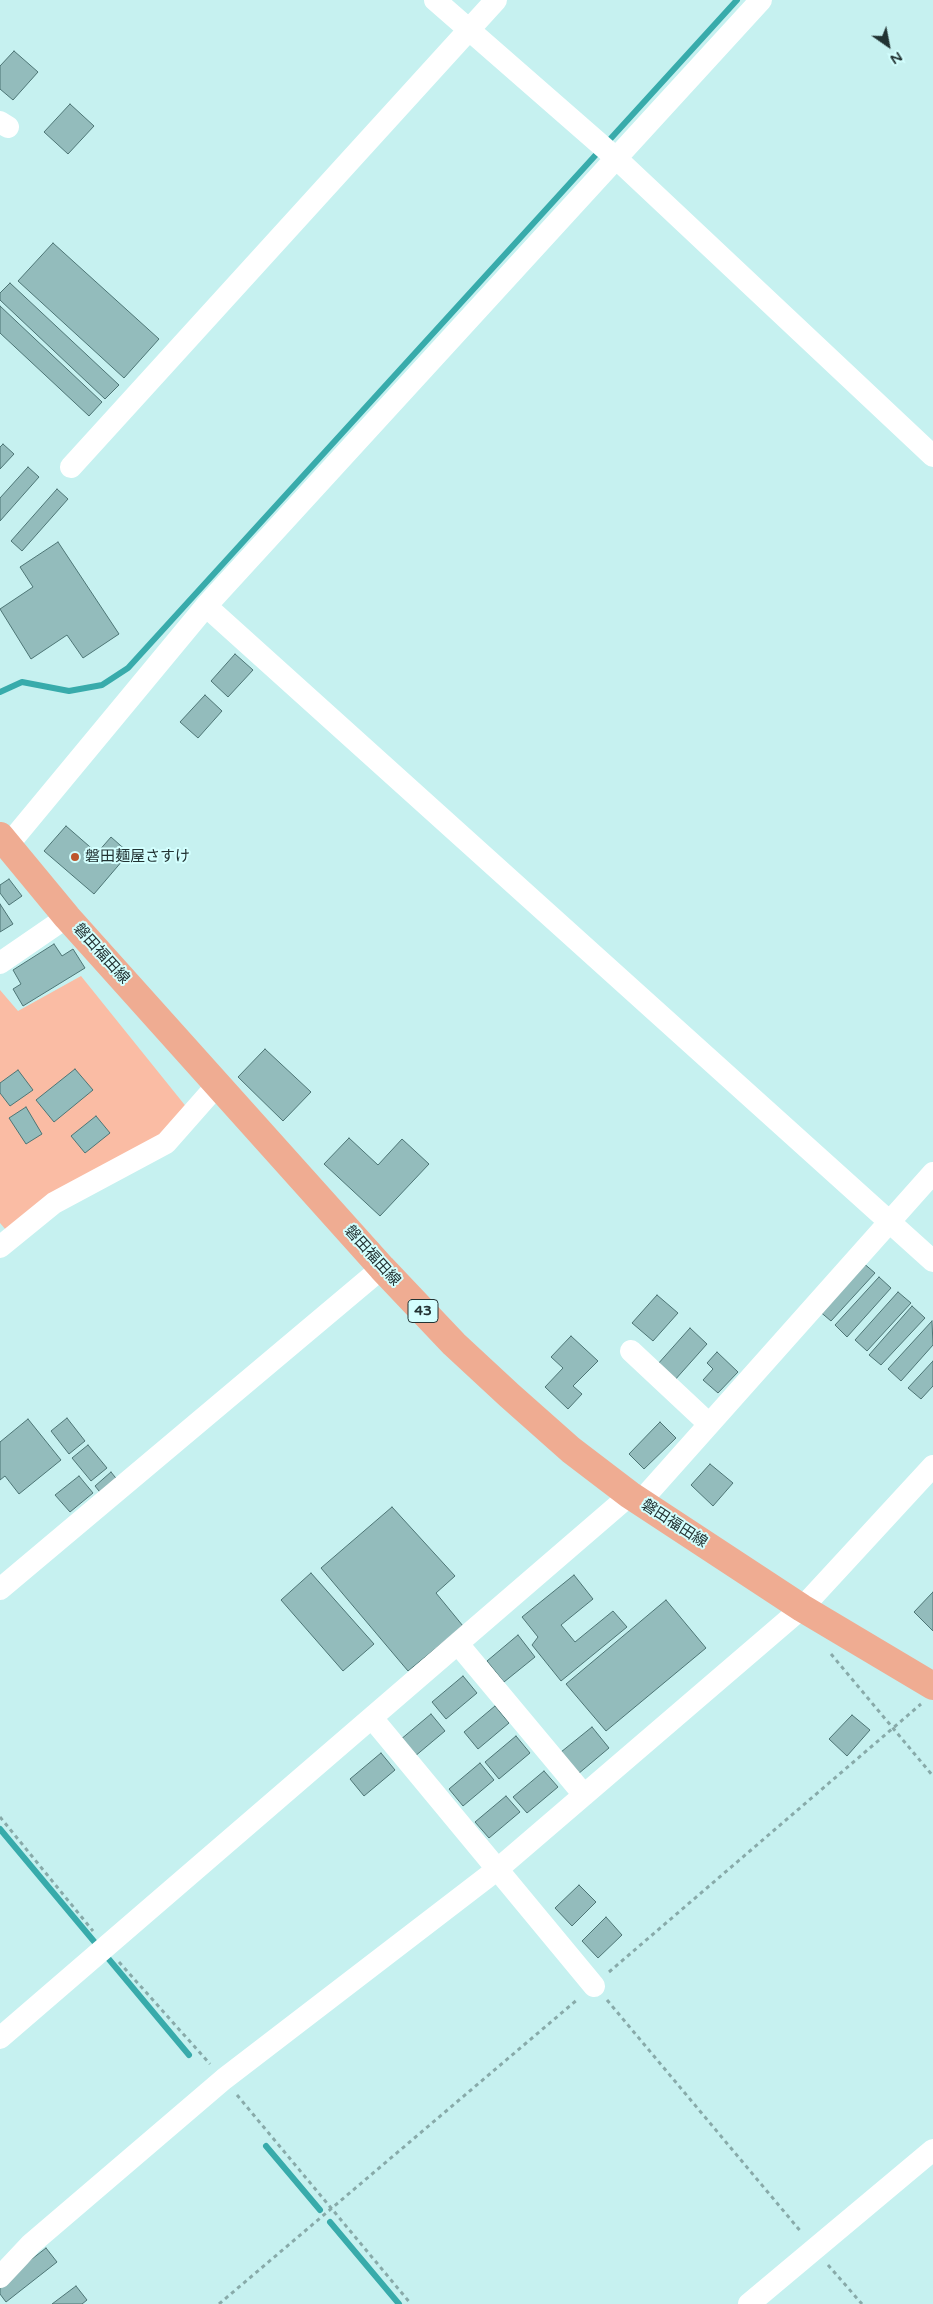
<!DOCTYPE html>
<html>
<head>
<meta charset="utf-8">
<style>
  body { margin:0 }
  #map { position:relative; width:933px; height:2304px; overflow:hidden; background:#c6f1f0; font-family:"Varela Round",sans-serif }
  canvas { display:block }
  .north { position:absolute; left:863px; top:20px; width:50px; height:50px; -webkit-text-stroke:4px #d3fffe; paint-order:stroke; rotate:147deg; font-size:14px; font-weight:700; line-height:20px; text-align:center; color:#233 }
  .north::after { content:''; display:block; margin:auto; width:18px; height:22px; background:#233; clip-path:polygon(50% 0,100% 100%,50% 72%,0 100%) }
</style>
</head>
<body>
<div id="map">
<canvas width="933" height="2304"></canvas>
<div class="north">N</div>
</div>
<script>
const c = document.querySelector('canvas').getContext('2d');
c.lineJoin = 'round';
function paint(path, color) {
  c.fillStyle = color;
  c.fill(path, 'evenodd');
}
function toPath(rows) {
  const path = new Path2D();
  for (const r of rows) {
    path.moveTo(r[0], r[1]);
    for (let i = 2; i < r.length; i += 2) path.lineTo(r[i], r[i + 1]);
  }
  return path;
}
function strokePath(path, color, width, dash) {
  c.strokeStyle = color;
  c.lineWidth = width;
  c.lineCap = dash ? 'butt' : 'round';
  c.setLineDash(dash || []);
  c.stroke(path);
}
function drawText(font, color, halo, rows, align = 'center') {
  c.font = font + ' "Varela Round","Noto Sans JP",sans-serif';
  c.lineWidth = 4;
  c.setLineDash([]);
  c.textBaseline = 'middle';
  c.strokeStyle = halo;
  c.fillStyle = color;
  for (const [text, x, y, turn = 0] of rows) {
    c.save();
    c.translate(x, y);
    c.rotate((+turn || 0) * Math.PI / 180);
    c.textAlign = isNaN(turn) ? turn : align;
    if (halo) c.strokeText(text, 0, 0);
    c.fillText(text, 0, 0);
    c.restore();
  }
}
paint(toPath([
  [81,976,192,1114,12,1237,0,1223,0,990,18,1011]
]), '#fabca4');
strokePath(toPath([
  [0,692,22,682,69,691,102,685,128,668,737,0],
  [0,1829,189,2055],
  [266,2146,320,2210],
  [330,2222,399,2304]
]), '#38abab', 6);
const building = toPath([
  [14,51,38,72,13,100,0,89,0,66,14,51],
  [70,104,94,126,68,154,44,132,70,104],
  [53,243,159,339,124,378,18,281,53,243],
  [10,283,119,385,105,399,0,300,0,293,10,283],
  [0,306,102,402,89,416,0,333,0,306],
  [3,444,14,454,0,469,0,447,3,444],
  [28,467,39,477,0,521,0,498,28,467],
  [57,489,68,499,22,551,11,541,57,489],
  [58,542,119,634,83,658,67,635,31,659,0,609,33,587,20,567,58,542],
  [235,654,253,670,228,697,211,681,235,654],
  [205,695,222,711,198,738,180,722,205,695],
  [66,826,97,853,111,837,129,853,94,894,44,851,66,826],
  [9,879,22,896,9,905,0,893,0,885,9,879],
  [0,904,13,924,0,932,0,904],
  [54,944,62,956,73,949,85,968,23,1006,13,989,21,984,13,970,54,944],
  [265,1049,311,1092,283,1121,238,1077,265,1049],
  [75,1069,93,1090,54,1122,36,1100,75,1069],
  [18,1070,33,1090,10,1106,0,1093,0,1083,18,1070],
  [26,1107,42,1134,26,1144,9,1118,26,1107],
  [96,1116,110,1133,85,1153,71,1136,96,1116],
  [349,1138,378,1165,402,1139,429,1164,380,1216,324,1164,349,1138],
  [862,1262,875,1273,831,1321,818,1310,862,1262],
  [879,1277,891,1288,847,1337,835,1325,879,1277],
  [898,1292,911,1303,867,1351,855,1340,898,1292],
  [657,1295,678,1313,653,1341,632,1323,657,1295],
  [912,1306,925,1318,881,1365,869,1355,912,1306],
  [932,1321,933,1345,901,1381,888,1369,932,1321],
  [690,1328,707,1344,674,1381,657,1365,690,1328],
  [571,1336,598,1361,573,1386,582,1394,568,1409,545,1387,563,1368,551,1357,571,1336],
  [717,1352,738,1372,718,1393,703,1380,713,1369,707,1363,717,1352],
  [933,1361,933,1386,921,1399,908,1388,933,1361],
  [67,1418,85,1441,69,1454,51,1431,67,1418],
  [28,1419,61,1460,19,1494,5,1476,0,1480,0,1442,28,1419],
  [660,1422,676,1438,644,1469,629,1454,660,1422],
  [88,1445,107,1468,91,1481,72,1458,88,1445],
  [710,1464,733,1483,713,1506,691,1485,710,1464],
  [111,1472,119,1482,103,1496,95,1486,111,1472],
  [79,1476,93,1493,70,1512,55,1495,79,1476],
  [392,1507,455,1576,436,1593,463,1626,408,1671,321,1568,392,1507],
  [311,1573,374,1644,343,1671,281,1600,311,1573],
  [574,1575,593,1599,561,1625,575,1642,613,1611,627,1627,561,1681,532,1645,538,1637,522,1617,574,1575],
  [933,1592,933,1631,914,1612,933,1592],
  [666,1600,706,1648,606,1731,566,1684,666,1600],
  [518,1635,535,1657,504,1682,487,1661,518,1635],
  [463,1676,477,1693,446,1719,432,1702,463,1676],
  [495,1706,509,1723,478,1749,464,1732,495,1706],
  [431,1714,445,1731,414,1757,400,1740,431,1714],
  [852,1715,870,1730,847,1756,829,1739,852,1715],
  [592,1727,609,1748,578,1774,561,1752,592,1727],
  [516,1736,530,1753,499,1779,485,1762,516,1736],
  [381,1753,395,1770,364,1796,350,1779,381,1753],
  [480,1763,494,1780,463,1806,449,1789,480,1763],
  [544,1771,558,1787,527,1813,513,1797,544,1771],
  [506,1796,520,1812,489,1838,475,1822,506,1796],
  [579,1885,596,1902,572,1926,555,1908,579,1885],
  [606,1917,622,1935,598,1958,582,1941,606,1917],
  [46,2248,57,2262,6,2302,0,2294,0,2284,46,2248],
  [76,2286,87,2300,82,2304,52,2304,76,2286]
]);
paint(building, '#93bcbc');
strokePath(building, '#4d7575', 1);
strokePath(toPath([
  [831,1654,933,1776],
  [0,1817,93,1931],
  [119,1962,210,2064],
  [609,1972,921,1704],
  [607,2000,802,2233],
  [237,2095,411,2304],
  [828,2265,862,2304],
  [219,2304,578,1999]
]), '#88aaa9', 3, [4, 4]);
strokePath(toPath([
  [435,0,617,159,933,456],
  [0,122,8,127],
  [71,467,496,0],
  [206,606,933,1261],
  [8,845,206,606,761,0],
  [0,963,67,917],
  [0,1247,54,1203,166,1143,218,1084],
  [631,1351,709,1424],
  [640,1502,933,1173],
  [0,1589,382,1268],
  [458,1644,584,1795],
  [372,1718,594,1986],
  [0,2038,630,1495],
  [0,2277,31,2244,224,2079,499,1868,802,1608,933,1466],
  [749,2304,933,2150]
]), '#fff', 22);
strokePath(toPath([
  [0,836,67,917,382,1268,454,1344,509,1395,571,1450,630,1495,802,1608,933,1686]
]), '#efac92', 28);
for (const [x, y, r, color] of [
  [75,857,5,"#bd562c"]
]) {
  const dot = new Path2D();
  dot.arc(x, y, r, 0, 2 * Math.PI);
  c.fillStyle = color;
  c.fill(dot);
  strokePath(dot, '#d3fffe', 2);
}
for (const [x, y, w] of [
  [423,1311,30]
]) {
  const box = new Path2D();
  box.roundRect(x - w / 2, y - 11.5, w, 23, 4);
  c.fillStyle = '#d3fffe';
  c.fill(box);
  strokePath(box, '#233', 1);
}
drawText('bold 14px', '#233', null, [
  ["43",423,1311]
]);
drawText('15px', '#233', '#d3fffe', [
  ["磐田麺屋さすけ",85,857]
], 'left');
drawText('15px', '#233', '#d3fffe', [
  ["磐田福田線",101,954,48],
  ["磐田福田線",372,1256,48],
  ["磐田福田線",674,1524,33]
]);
</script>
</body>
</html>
